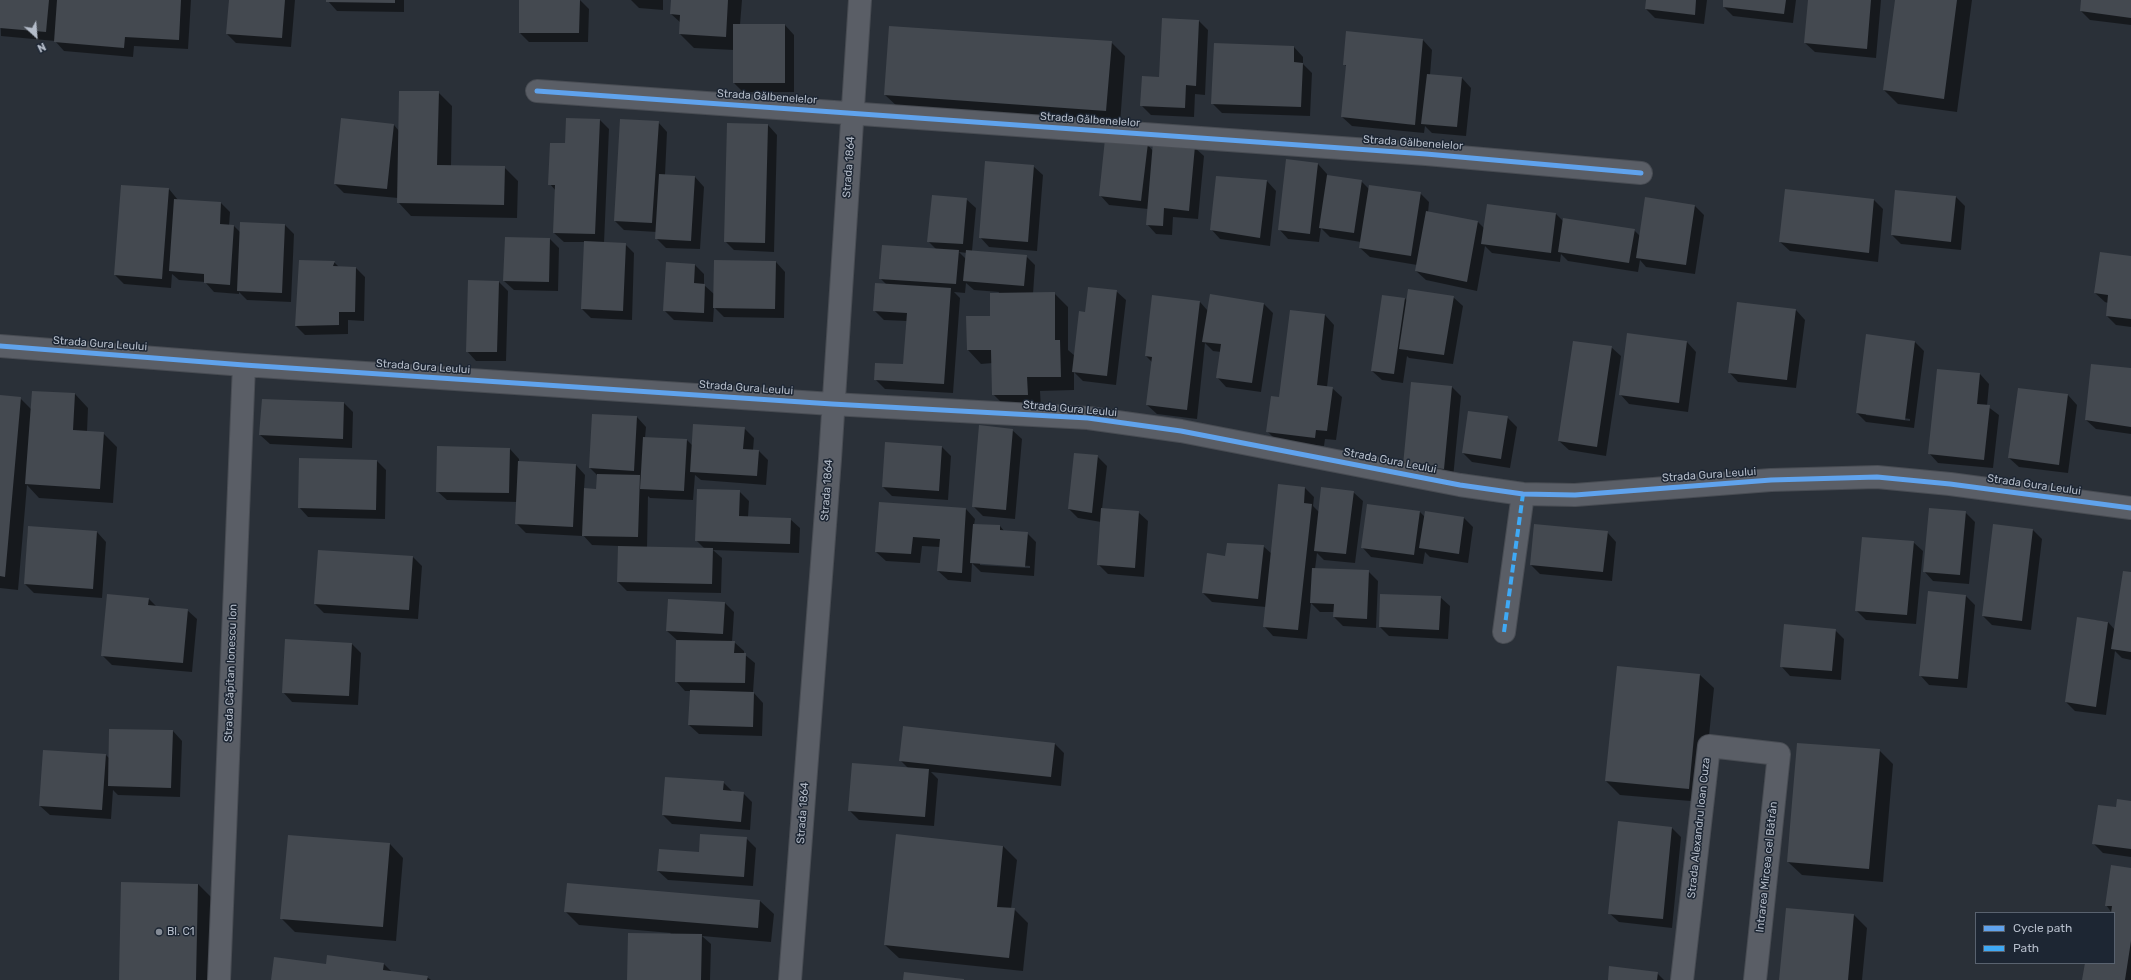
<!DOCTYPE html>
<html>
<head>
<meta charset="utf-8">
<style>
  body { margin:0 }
  #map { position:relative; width:2131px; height:980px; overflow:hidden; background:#2a3038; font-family:Rubik,sans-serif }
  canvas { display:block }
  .legend { position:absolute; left:1975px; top:912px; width:140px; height:52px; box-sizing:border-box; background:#1d2633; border:1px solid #59626f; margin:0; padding:5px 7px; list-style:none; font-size:12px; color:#b4bcc9 }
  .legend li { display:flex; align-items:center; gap:8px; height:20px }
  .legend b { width:20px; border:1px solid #59626f }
  .north { position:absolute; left:16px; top:16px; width:40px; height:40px; -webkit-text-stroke:3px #1d2633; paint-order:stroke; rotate:154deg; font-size:11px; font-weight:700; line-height:16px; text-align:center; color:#b4bcc9 }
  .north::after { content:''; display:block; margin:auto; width:14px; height:18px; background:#b4bcc9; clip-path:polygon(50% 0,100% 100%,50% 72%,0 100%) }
</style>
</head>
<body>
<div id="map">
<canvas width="2131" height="980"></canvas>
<ul class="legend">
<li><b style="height:5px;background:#60a3ed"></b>Cycle path</li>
<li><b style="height:5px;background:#3fa9f5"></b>Path</li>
</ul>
<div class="north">N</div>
</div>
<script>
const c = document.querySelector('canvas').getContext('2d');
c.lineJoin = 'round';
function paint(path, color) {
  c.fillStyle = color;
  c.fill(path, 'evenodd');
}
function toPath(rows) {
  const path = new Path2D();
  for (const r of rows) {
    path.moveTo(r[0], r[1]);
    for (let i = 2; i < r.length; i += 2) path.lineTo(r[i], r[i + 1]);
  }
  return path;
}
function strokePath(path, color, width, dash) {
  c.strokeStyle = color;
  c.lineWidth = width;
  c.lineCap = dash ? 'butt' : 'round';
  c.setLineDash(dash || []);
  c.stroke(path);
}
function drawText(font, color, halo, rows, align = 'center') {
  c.font = font + ' Rubik,sans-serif';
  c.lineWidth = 3;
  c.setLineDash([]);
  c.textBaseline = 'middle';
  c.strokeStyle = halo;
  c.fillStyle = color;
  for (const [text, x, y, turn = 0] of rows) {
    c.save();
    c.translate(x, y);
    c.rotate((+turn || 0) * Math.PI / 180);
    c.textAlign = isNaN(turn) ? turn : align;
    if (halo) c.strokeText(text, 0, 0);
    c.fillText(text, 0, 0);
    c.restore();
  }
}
paint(toPath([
  [0,0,191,0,188,49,134,46,133,57,64,51,55,41,1,36],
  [230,0,295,0,291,47,236,43,227,34],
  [327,0,404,0,404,12,337,11],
  [520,0,580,0,589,9,588,42,529,42,520,33],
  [631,0,663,0,663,10,639,8],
  [672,0,742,0,740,25,785,25,794,35,794,92,743,92,734,83,734,50,694,48,680,34,681,23,671,14],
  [1647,0,1707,0,1704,24,1655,18,1646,9],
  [1724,0,1796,0,1793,23,1733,16,1724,7],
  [1809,0,1881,0,1876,58,1815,52,1805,43],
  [1896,0,1972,0,1957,112,1898,104,1884,90],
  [2082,0,2131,0,2131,25,2090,20,2081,11],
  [1163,19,1199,21,1208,30,1205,95,1195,94,1194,117,1151,115,1141,105,1160,78],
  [1347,32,1423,40,1432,50,1430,75,1462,78,1471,88,1466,136,1432,133,1425,126,1424,133,1352,126,1342,117,1347,67,1344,64],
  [1111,42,1125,56,1120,124,899,108,885,95],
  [1294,47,1303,57,1303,64,1312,73,1310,116,1222,113,1212,103],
  [438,92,452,106,451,166,504,167,518,181,517,218,411,216,398,202,398,198,344,193,335,184,394,125,399,131],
  [600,120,609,129,604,243,625,244,634,253,632,320,591,318,582,309,585,242,564,242,554,233,556,191,550,184],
  [658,122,667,132,665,175,695,177,704,187,700,249,666,248,656,238,657,232,624,230,615,221],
  [768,125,777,135,774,252,734,250,725,241],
  [1147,144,1153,151,1194,147,1204,156,1198,219,1173,217,1172,235,1156,234,1147,224,1148,209,1109,205,1100,195],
  [1318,164,1327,174,1327,176,1361,181,1369,189,1420,193,1429,202,1428,213,1478,222,1484,228,1556,214,1564,222,1634,230,1640,236,1695,206,1704,215,1695,274,1646,267,1640,260,1638,272,1568,261,1561,254,1560,262,1492,253,1485,246,1477,291,1426,280,1416,271,1417,265,1370,257,1360,248,1361,242,1330,237,1321,228,1319,242,1288,239,1279,229],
  [1033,166,1043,175,1037,251,989,247,980,237],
  [1267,181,1276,191,1270,246,1220,239,1211,229],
  [169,189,178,200,221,203,230,212,229,226,234,226,241,233,285,225,294,234,291,302,247,300,239,292,239,294,214,292,205,282,179,280,172,274,171,288,124,284,115,275],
  [1956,197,1965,206,1961,250,1901,244,1892,235],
  [966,199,976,208,972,251,1026,256,1035,265,1033,294,1054,293,1068,307,1068,350,1075,356,1086,313,1116,291,1126,300,1116,385,1083,381,1074,372,1074,390,1040,391,1041,408,1007,408,993,394,993,363,981,364,968,350,991,317,999,292,974,290,966,283,965,293,954,292,960,298,953,393,885,389,875,379,904,365,907,321,884,320,874,310,887,285,880,278,937,250,928,241],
  [959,252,967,253,966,259],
  [1874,200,1883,209,1878,262,1790,251,1780,242],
  [550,239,559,248,558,291,514,290,504,281],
  [2131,257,2131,327,2116,325,2107,316,2108,303,2105,302,2095,293],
  [334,262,339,267,356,268,365,277,364,321,348,320,348,334,305,335,296,326],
  [776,262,785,272,784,318,724,317,714,307,713,322,674,320,664,310,667,263,695,265,704,274,704,285,714,294],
  [499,282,508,291,506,361,476,361,467,351],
  [1153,297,1200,302,1208,311,1264,304,1273,313,1261,392,1226,387,1217,377,1221,352,1213,351,1205,343,1197,419,1157,414,1147,405,1153,363,1146,356],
  [1453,297,1463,306,1453,364,1409,358,1407,356,1403,383,1382,380,1372,371,1405,298,1407,301],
  [1796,310,1805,320,1796,388,1738,382,1729,372],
  [1291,311,1325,315,1334,325,1327,387,1332,388,1342,397,1336,440,1325,439,1324,446,1277,441,1267,431,1280,398],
  [1687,342,1696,352,1688,412,1629,404,1620,394],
  [1915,342,1924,351,1914,428,1866,422,1857,413],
  [1866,413,1910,419,1910,421,1866,415],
  [1611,347,1621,356,1606,456,1569,450,1559,441],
  [2131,369,2131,434,2096,429,2086,420],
  [1938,370,1980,374,1989,384,1987,406,1999,415,1993,468,1938,463,1929,453],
  [1452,387,1461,396,1453,478,1413,474],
  [2019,389,2068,395,2077,405,2068,473,2019,467,2009,458],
  [75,394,88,408,87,432,103,433,117,447,113,503,39,498,27,485,18,590,0,588,0,396,20,398,31,409],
  [344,403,353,412,352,448,270,444,260,435],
  [637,417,646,427,645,438,687,440,693,446,744,428,754,438,753,450,759,451,768,460,766,485,701,480,695,475,693,500,650,498,648,496,647,548,705,549,696,540,739,491,749,501,748,517,790,519,800,528,799,553,713,550,722,558,721,593,627,591,618,582,619,546,592,545,582,534,582,536,526,533,516,523,517,502,447,500,437,491,510,449,519,459,519,462,576,465,585,475,584,489,597,490,598,476,590,468],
  [1507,417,1517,427,1510,468,1472,462,1463,453],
  [1012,430,1022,439,1015,519,983,516,973,506],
  [886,443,942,447,951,456,948,500,892,496,883,487],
  [1097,456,1107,466,1102,509,1138,512,1148,521,1144,577,1108,574,1098,564,1101,522,1078,518,1069,509],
  [300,459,377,461,386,470,385,519,308,517,299,507],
  [1279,485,1305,488,1314,497,1313,506,1319,512,1353,492,1363,501,1355,563,1324,560,1317,553,1315,569,1368,571,1378,581,1376,628,1343,626,1334,617,1334,612,1320,612,1311,603,1307,639,1273,636,1264,626,1266,607,1212,602,1203,593,1226,557,1263,546,1272,554],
  [966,509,975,519,974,525,1000,526,1005,532,1027,533,1036,542,1034,576,981,572,972,563,971,582,948,580,938,571,940,547,922,546,920,563,886,561,876,552],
  [980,563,1030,566,1030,568,980,565],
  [1420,512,1425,517,1464,518,1473,527,1468,563,1430,557,1425,552,1423,564,1371,557,1362,547],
  [1965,512,1975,522,1969,584,1933,581,1924,571],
  [28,528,97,532,106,542,102,598,34,593,25,584],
  [2032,529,2042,539,2031,630,1992,625,1983,616],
  [1607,532,1616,542,1612,581,1540,574,1531,565],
  [1913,542,1923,551,1916,624,1866,620,1856,610],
  [413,557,422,566,418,619,324,613,315,604],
  [2131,573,2131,660,2122,658,2115,651,2106,715,2075,711,2066,702,2078,618,2108,622,2115,630],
  [1929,592,1966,596,1975,605,1967,688,1929,685,1920,675],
  [1440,597,1450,606,1448,639,1389,636,1380,627],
  [149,599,157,607,187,610,197,619,192,672,112,665,102,655],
  [725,603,734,612,732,642,734,642,744,651,744,654,755,663,753,692,763,703,762,736,699,734,689,725,691,691,685,691,676,681,677,640,667,631],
  [1835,630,1844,639,1841,680,1790,676,1781,666],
  [351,643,361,653,358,705,292,702,283,692],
  [1700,675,1714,688,1702,802,1620,795,1606,781],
  [173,731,182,741,180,797,118,795,113,790,111,819,50,815,40,806,106,755,110,759],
  [1055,744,1064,753,1061,786,931,772,938,779,934,826,859,820,849,810,908,768,900,760],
  [1879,750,1893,764,1883,882,1802,875,1788,862],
  [723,782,733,792,743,793,752,802,750,830,672,824,663,815],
  [2131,802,2131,857,2103,853,2093,843,2116,808],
  [1672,828,1681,837,1672,928,1619,922,1609,913],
  [746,838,756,848,753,886,668,880,658,871,700,853],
  [390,844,403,858,396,941,295,932,281,918],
  [1003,846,1017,860,1011,909,1014,909,1028,923,1023,971,899,958,885,945],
  [2131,869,2131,980,2083,980,2086,963,2114,963,2114,913,2112,913,2106,905],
  [198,884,212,898,210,980,120,980],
  [568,884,760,901,774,914,771,942,702,936,711,944,710,980,628,980,671,933,579,925,565,911],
  [1854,915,1867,928,1862,980,1780,980],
  [383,963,392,972,427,977,431,980,272,980,327,965],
  [1657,973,1664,980,1609,980]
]), '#0007');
paint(toPath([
  [0,0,49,0,46,32,0,28],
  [57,0,181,0,179,40,125,37,124,48,54,42],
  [229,0,285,0,282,38,226,34],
  [326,0,395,0,395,3,326,2],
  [519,0,580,0,579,33,519,33],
  [671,0,728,0,726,37,679,34,680,15,670,14],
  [1646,0,1696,0,1695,15,1645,9],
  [1723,0,1786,0,1784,14,1723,7],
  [1808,0,1871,0,1867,49,1804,43],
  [1895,0,1957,0,1944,99,1883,90],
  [2081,0,2131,0,2131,18,2080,11],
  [1162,18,1199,20,1196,86,1186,85,1185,108,1140,106,1142,76,1159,77],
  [733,24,785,24,785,83,733,83],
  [889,26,1112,41,1106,111,884,95],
  [1346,31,1423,39,1415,125,1341,117,1346,65,1343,65],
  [1214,43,1294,46,1294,62,1303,63,1301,107,1211,104],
  [1427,74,1462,77,1457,127,1421,124],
  [399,91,439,91,437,165,505,166,504,205,397,203],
  [341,118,394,124,387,189,334,184],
  [566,118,600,119,595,234,553,233,555,185,548,185,550,143,565,143],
  [620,119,659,121,652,223,614,221],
  [727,123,768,124,765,243,724,242],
  [1105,139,1148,143,1141,201,1099,196],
  [1153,142,1195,146,1189,211,1164,208,1163,226,1146,225],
  [1286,159,1318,163,1310,234,1278,230],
  [985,161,1034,165,1028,242,979,238],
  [659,174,695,176,691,241,655,239],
  [1327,175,1362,180,1354,233,1319,228],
  [1216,176,1267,180,1260,238,1210,230],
  [121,185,169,188,162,279,114,275],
  [1369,185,1421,192,1411,256,1359,248],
  [1785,189,1874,199,1869,253,1779,242],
  [1895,190,1956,196,1951,242,1891,235],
  [932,195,967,198,963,244,927,242],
  [1645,197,1695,205,1686,265,1636,258],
  [174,199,221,202,220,224,234,225,230,285,204,283,204,274,169,271],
  [1487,204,1556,213,1551,253,1481,244],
  [1426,211,1478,221,1467,282,1415,271],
  [1563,218,1635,229,1629,263,1558,252],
  [240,222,285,224,282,293,237,291],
  [505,237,550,238,549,282,503,281],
  [584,241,626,243,623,311,581,309],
  [882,245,959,250,956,284,879,279],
  [966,250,1027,255,1024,286,963,281],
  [2100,252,2131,256,2131,319,2106,316,2108,295,2094,293],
  [299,260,335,261,333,266,356,267,355,312,339,312,339,325,295,326],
  [714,260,776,261,775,309,713,308],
  [666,262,695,264,694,283,705,284,704,313,663,311],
  [468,280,499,281,497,352,466,352],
  [875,283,951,288,944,384,874,380,875,363,903,364,907,313,873,311],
  [1088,287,1117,290,1107,376,1072,372,1079,311,1085,312],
  [1408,289,1454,296,1444,355,1399,349],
  [1055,292,1055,340,1060,340,1061,377,1027,377,1028,395,992,395,991,350,967,350,966,316,990,316,990,293],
  [1210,294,1264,303,1252,383,1216,378,1221,344,1202,342],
  [1152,295,1200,301,1187,410,1146,405,1152,357,1145,356],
  [1382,295,1405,298,1394,374,1371,371],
  [1737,302,1796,309,1787,380,1728,373],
  [1290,310,1325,314,1317,385,1333,387,1327,431,1316,430,1315,438,1266,432,1271,396,1279,397],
  [1627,333,1687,341,1679,403,1619,395],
  [1866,334,1915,341,1905,420,1856,413],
  [1573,341,1612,346,1597,447,1558,441],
  [2091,364,2131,368,2131,427,2085,420],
  [1937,369,1980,373,1977,404,1990,405,1984,460,1928,454],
  [1411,382,1452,386,1444,469,1403,465],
  [2018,388,2068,394,2059,465,2008,458],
  [32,391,75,393,73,430,104,432,100,489,25,484],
  [0,395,21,397,5,577,0,576],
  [262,399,344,402,343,439,259,435],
  [1468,411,1508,416,1501,459,1462,453],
  [592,414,637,416,634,471,589,468],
  [693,424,745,427,743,449,759,450,757,476,690,472],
  [979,425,1013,429,1006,510,972,507],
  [643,437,687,439,684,491,640,489],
  [885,442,942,446,939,491,882,487],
  [437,446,510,448,509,493,436,492],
  [1074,453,1098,455,1092,513,1068,509],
  [299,458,377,460,376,510,298,508],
  [518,461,576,464,573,527,515,524],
  [597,474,640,475,638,537,582,536,584,488,596,489],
  [1278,484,1305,487,1304,503,1312,504,1298,630,1263,627],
  [1321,487,1354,491,1346,554,1314,551],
  [697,489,740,490,739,516,791,518,790,544,695,541],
  [879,502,966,508,962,573,937,571,940,539,913,537,911,554,875,552],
  [1367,504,1420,511,1414,555,1361,548],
  [1101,508,1139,511,1135,568,1097,565],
  [1929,508,1966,511,1960,575,1923,572],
  [1425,511,1464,517,1459,554,1419,548],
  [973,524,1000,525,1000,530,1028,532,1025,567,970,563],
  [1534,524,1608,531,1603,572,1530,565],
  [1993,524,2033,529,2022,621,1982,616],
  [28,526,97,531,93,589,24,584],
  [1862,537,1914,541,1907,615,1855,611],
  [1227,543,1264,545,1258,599,1202,593,1207,553,1225,556],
  [618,546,713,548,712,584,617,582],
  [318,550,413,556,409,610,314,604],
  [1312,568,1369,570,1367,619,1333,617,1334,604,1310,603],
  [2123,571,2131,572,2131,652,2111,649],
  [1928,591,1966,595,1958,679,1919,676],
  [107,594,149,598,148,605,188,609,183,663,101,656],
  [1380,594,1441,596,1439,630,1379,627],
  [668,599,725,602,723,634,666,631],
  [2077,617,2108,622,2096,707,2065,702],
  [1784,624,1836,629,1832,671,1780,667],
  [285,639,352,643,349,696,282,693],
  [676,640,735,641,734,653,746,653,745,683,675,682],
  [1617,666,1700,674,1689,789,1605,781],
  [690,690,754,692,753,727,688,725],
  [903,726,1055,743,1051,777,899,761],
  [109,729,173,730,171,788,108,786],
  [1797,743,1880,749,1869,869,1787,862],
  [43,750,106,754,102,810,39,806],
  [852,763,929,769,925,817,848,811],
  [665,777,724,781,723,790,744,792,741,822,662,815],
  [2117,799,2131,801,2131,849,2092,844,2098,805,2116,807],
  [1618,821,1672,827,1663,919,1608,914],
  [700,834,747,837,744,877,657,871,659,849,699,852],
  [896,834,1003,846,997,907,1015,908,1009,958,884,945],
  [288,835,390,843,383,927,280,919],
  [2111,865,2131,868,2131,941,2125,980,2082,980,2085,963,2114,963,2114,913,2111,913,2112,906,2105,906],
  [121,882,198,884,196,980,119,980],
  [567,883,760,900,758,928,564,912],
  [1786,908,1854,914,1848,980,1779,980],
  [628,933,702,934,701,980,627,980],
  [327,955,384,963,383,970,428,976,427,980,271,980,274,957,326,964],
  [1609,966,1658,972,1657,980,1608,980],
  [904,972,964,979,964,980,903,980]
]), '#444950');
const minor = toPath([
  [537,91,1426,154,1641,173],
  [0,346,244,365,832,404,1088,418,1181,431,1460,485,1523,494,1575,495,1771,480,1877,477,1950,484,2131,508],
  [1504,632,1523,494],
  [219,980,244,365],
  [790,980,830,459,860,0],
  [1682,980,1709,746,1779,754,1755,980]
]);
strokePath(minor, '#484c53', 24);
strokePath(minor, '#5a5e66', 22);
strokePath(toPath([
  [1504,632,1523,494]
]), '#3fa9f5', 4, [8, 4]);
strokePath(toPath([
  [537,91,1426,154,1641,173],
  [0,346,244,365,832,404,1088,418,1181,431,1460,485,1523,494,1575,495,1771,480,1877,477,1950,484,2131,508]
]), '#60a3ed', 5);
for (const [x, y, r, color] of [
  [159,932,4,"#848b96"]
]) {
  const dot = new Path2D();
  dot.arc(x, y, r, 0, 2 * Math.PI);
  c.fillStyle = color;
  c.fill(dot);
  strokePath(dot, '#1d2633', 1.5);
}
drawText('11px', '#b4bcc9', '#1d2633', [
  ["Strada Gălbenelelor",767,97,4],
  ["Strada Gălbenelelor",1090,120,4],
  ["Strada Gălbenelelor",1413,143,4],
  ["Strada 1864",849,167,-86],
  ["Strada Gura Leului",100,344,4],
  ["Strada Gura Leului",423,367,4],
  ["Strada Gura Leului",746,388,4],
  ["Strada Gura Leului",1070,409,5],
  ["Strada Gura Leului",1390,461,11],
  ["Strada Gura Leului",1709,475,-4],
  ["Strada Gura Leului",2034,485,8],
  ["Strada 1864",827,490,-86],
  ["Strada Căpitan Ionescu Ion",231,673,-88],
  ["Strada 1864",803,813,-86],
  ["Strada Alexandru Ioan Cuza",1699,828,-84],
  ["Intrarea Mircea cel Bătrân",1767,867,-84]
]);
drawText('11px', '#b4bcc9', '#1d2633', [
  ["Bl. C1",167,932]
], 'left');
</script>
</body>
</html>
